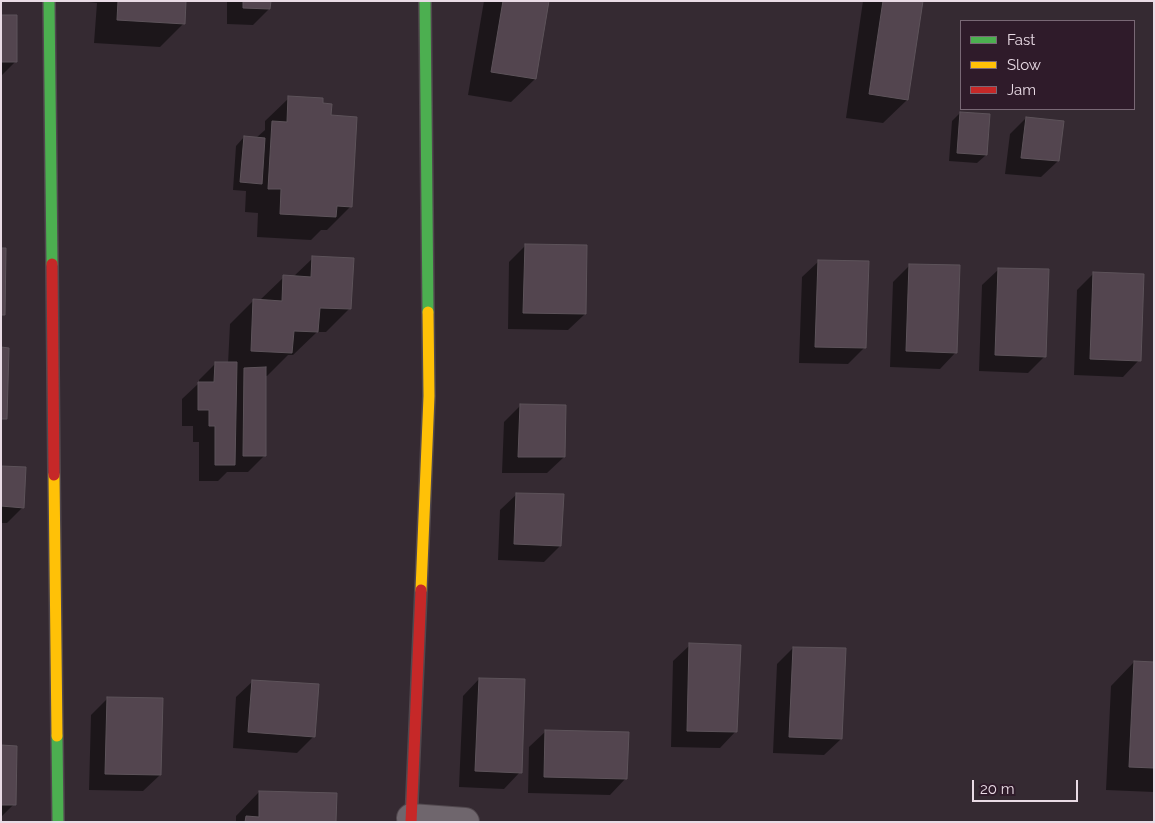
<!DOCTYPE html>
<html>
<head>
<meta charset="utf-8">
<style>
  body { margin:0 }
  #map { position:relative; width:1155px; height:823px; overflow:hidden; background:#352a32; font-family:Raleway,sans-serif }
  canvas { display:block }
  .frame { position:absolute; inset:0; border:2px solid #e9dbe5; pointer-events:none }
  .legend { position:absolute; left:960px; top:20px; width:175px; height:90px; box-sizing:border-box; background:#2f1b2a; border:1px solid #796875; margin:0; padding:6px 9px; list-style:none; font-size:15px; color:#e9dbe5 }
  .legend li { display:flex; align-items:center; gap:10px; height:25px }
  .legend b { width:25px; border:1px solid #796875 }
  .scale { position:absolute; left:972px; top:780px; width:106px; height:22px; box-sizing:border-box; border:2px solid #e9dbe5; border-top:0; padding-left:6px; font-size:15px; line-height:18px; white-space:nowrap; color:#e9dbe5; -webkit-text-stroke:4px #2f1b2a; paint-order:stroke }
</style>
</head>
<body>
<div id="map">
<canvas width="1155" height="823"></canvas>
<div class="frame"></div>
<ul class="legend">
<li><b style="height:6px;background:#4caf50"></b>Fast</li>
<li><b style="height:6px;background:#ffc107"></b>Slow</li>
<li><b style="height:6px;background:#c62828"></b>Jam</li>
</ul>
<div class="scale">20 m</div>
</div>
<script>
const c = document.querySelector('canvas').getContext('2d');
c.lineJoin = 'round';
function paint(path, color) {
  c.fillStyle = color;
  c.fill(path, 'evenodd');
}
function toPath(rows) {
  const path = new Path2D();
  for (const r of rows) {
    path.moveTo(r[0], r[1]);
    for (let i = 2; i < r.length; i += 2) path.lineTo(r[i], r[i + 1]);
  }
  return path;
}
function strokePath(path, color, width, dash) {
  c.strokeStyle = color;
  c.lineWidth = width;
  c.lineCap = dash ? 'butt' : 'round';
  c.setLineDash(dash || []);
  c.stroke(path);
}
paint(toPath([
  [80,1,185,1,183,24,160,47,94,43,97,3],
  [227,1,269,1,269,9,253,25,227,24],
  [484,1,548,1,535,79,511,102,468,95],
  [863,1,922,1,907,100,883,123,846,118],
  [1,16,15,62,1,76],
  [289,98,322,105,330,117,350,207,327,230,321,230,311,240,257,237,258,213,245,212,246,191,233,190,236,146,244,137,256,138,265,130,265,121],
  [960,113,986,155,977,163,949,161,952,121],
  [1026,118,1058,161,1041,177,1005,174,1010,134],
  [526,245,585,314,568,330,508,329,509,262],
  [313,258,350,308,326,332,317,332,293,355,288,355,267,376,265,376,264,456,248,472,227,472,218,481,199,481,199,442,193,442,193,426,182,426,182,399,199,383,199,380,215,364,228,364,230,324,253,301,260,300,284,277,293,277],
  [819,261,864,348,848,364,799,363,802,277],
  [910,265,956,352,940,369,890,367,893,282],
  [999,269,1045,356,1028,373,979,371,982,285],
  [1094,273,1139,360,1123,377,1074,375,1077,290],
  [520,406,564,457,547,473,502,473,504,422],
  [1,467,23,507,7,523,1,523],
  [517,494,560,546,544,562,498,560,500,510],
  [690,645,736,731,720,748,671,747,673,661],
  [793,648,841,739,824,755,773,753,777,664],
  [1134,662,1154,663,1154,792,1106,790,1111,686],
  [479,679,520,772,504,789,459,787,463,696],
  [253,681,314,736,297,753,233,748,236,697],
  [108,698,160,775,143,791,89,790,91,715],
  [546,731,626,778,610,795,528,793,529,747],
  [1,747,14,804,1,817],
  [259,792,335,822,236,822,236,816]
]), '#0007');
const building = toPath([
  [118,1,186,1,185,24,117,20,118,1],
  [243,1,271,1,270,9,243,8,243,1],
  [503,1,549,1,536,79,491,72,503,1],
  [883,1,923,1,908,100,869,94,883,1],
  [1,15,17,15,17,62,1,62,1,15],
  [288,96,323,98,323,103,332,104,331,115,357,117,352,207,337,206,336,217,280,214,281,189,268,189,272,121,287,122,288,96],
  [960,112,990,114,987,155,957,153,960,112],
  [1026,117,1064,121,1059,161,1021,158,1026,117],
  [244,136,265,138,262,184,240,182,244,136],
  [525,244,587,245,586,314,523,313,525,244],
  [1,248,6,248,5,315,1,315,1,248],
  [312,256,354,258,351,309,320,308,318,332,294,331,292,353,251,351,253,299,282,301,283,275,311,277,312,256],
  [818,260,869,261,866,348,815,347,818,260],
  [909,264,960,265,957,353,906,351,909,264],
  [998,268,1049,269,1046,357,995,355,998,268],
  [1093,272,1144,274,1141,361,1090,359,1093,272],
  [1,347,9,348,7,419,1,419,1,347],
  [215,362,237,362,235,465,215,465,215,426,209,426,209,410,198,410,198,382,214,382,215,362],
  [266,367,266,456,243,456,244,368,266,367],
  [520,404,566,405,565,457,518,457,520,404],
  [1,466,26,467,24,508,1,506,1,466],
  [516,493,564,494,561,546,514,544,516,493],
  [689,643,741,645,737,732,687,731,689,643],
  [793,647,846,648,842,739,789,737,793,647],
  [1134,661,1154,662,1154,768,1129,767,1134,661],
  [479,678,525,679,522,773,475,771,479,678],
  [252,680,319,684,315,737,248,732,252,680],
  [107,697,163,698,161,775,105,774,107,697],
  [545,730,629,732,627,779,544,777,545,730],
  [1,745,17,746,16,805,1,805,1,745],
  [259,791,337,793,336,822,245,822,246,816,259,817,259,791]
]);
paint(building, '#53454f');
strokePath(building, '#5d535a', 1);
const street = toPath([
  [411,818,465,822]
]);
const fast = toPath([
  [49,1,52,264],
  [425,1,428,312],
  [57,736,58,822]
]);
const slow = toPath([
  [54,475,57,736],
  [421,590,429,396,428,312]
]);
const jam = toPath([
  [52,264,54,475],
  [411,822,421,590]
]);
strokePath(street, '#51484e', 30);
strokePath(fast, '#51484e', 14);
strokePath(slow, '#51484e', 14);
strokePath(jam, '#51484e', 14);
strokePath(street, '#6f666d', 28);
strokePath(fast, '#4caf50', 11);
strokePath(slow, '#ffc107', 11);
strokePath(jam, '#c62828', 11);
</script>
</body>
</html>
